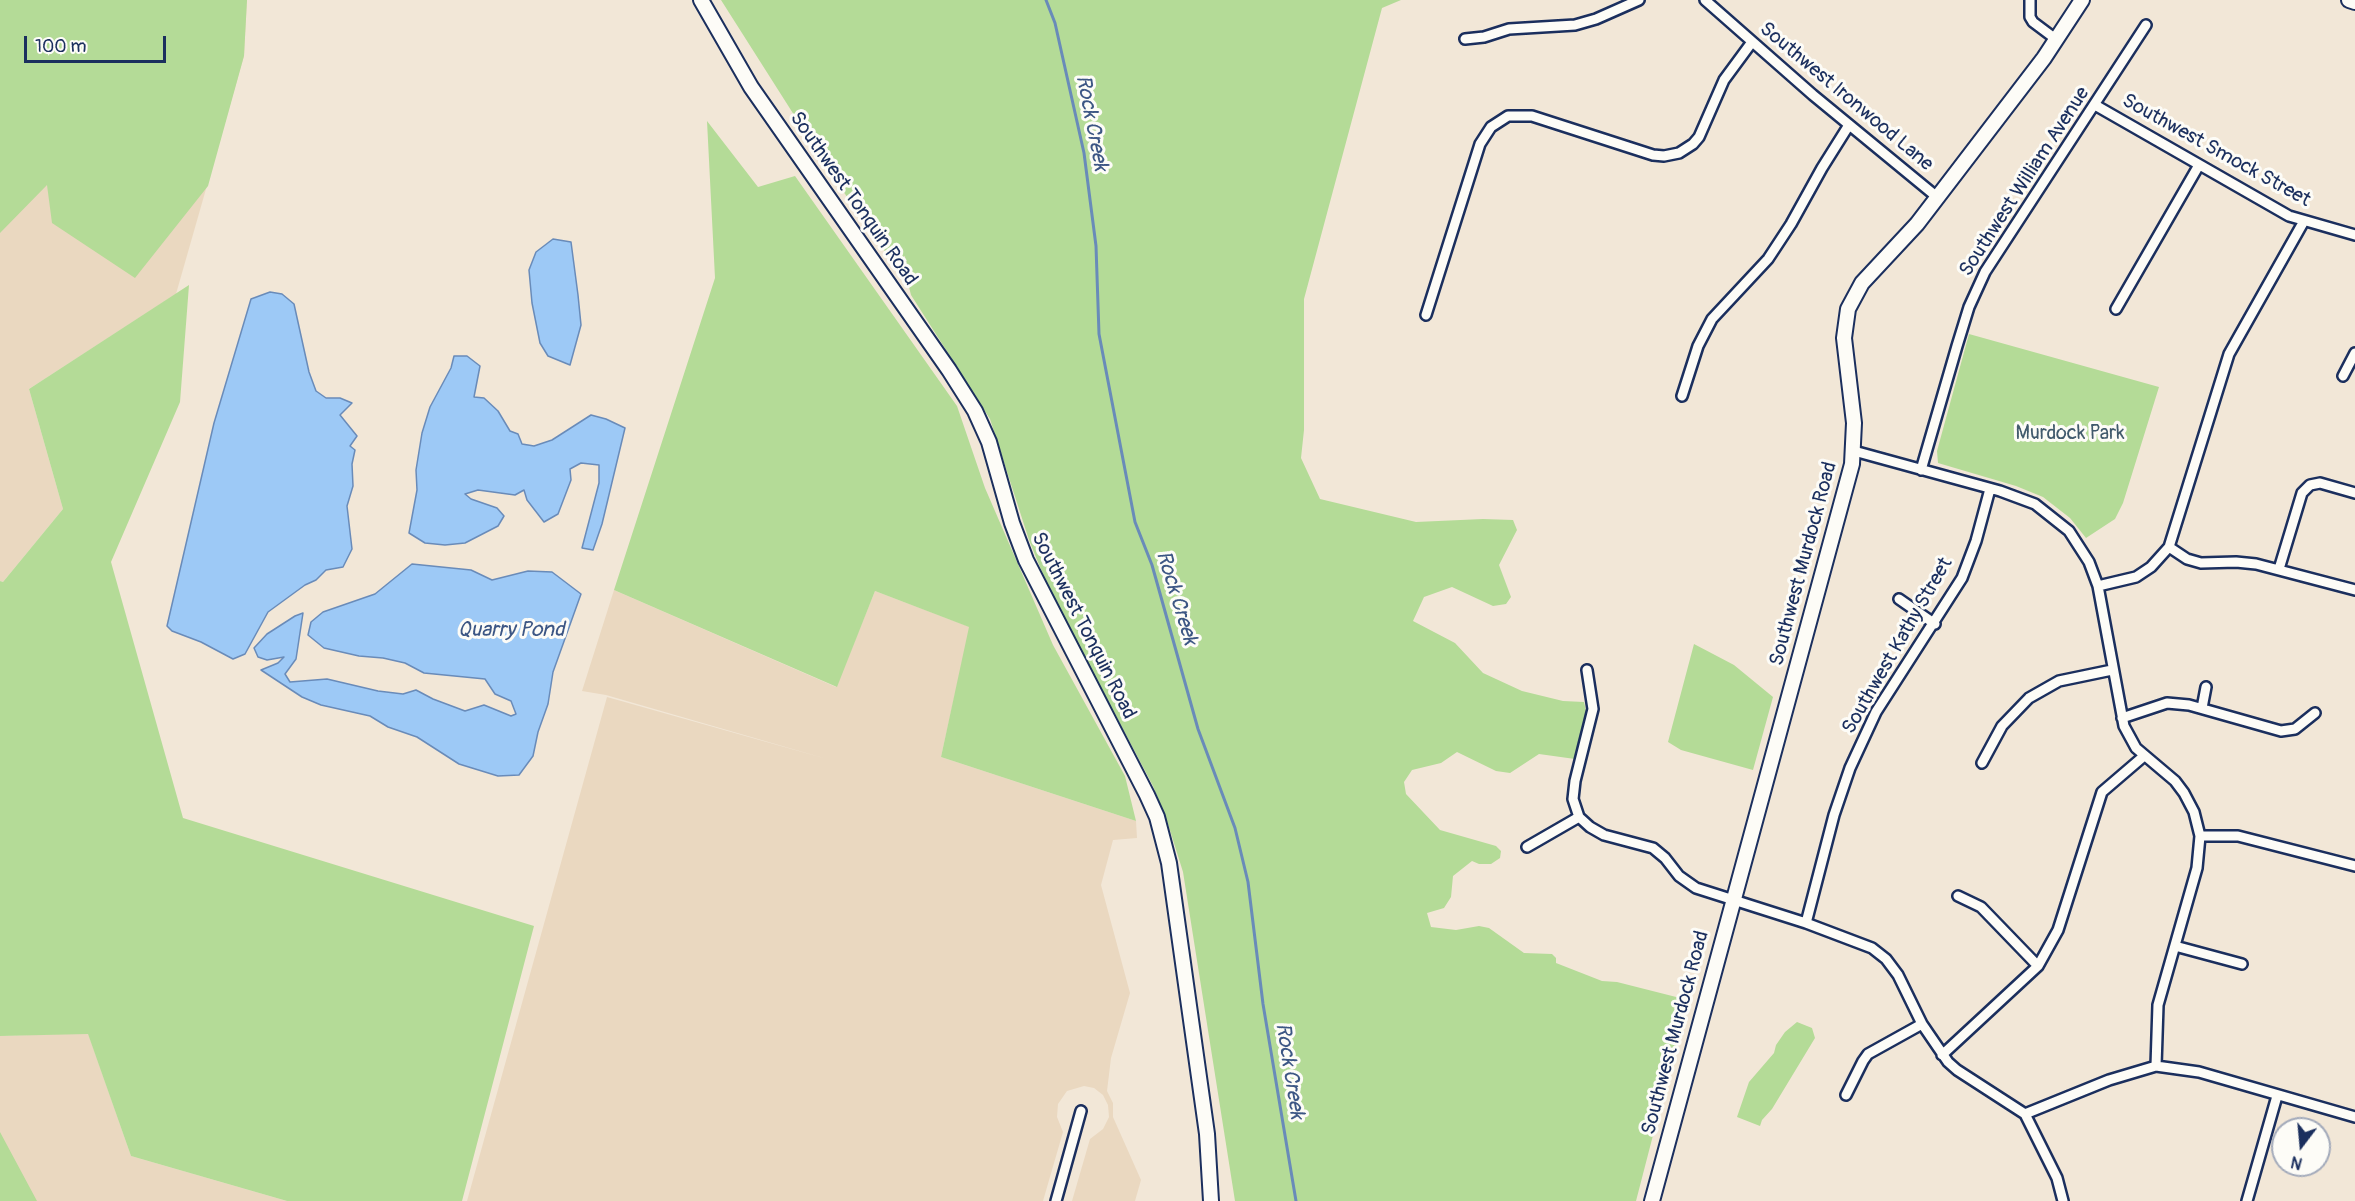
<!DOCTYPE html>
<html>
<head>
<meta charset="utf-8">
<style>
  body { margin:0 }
  #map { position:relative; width:2355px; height:1201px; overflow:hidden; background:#f2e7d7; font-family:Pangolin,sans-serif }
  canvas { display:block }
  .north { position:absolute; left:2271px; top:1117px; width:60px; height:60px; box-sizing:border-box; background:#fdfcf7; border:2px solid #a3aaba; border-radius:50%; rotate:196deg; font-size:16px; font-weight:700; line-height:24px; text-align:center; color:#1b2f5e }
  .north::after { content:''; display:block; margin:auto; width:21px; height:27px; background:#1b2f5e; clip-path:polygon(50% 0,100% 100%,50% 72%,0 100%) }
  .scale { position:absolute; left:24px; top:36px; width:142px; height:27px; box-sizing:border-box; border:3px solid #1b2f5e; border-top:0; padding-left:8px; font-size:18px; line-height:21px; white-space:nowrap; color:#1b2f5e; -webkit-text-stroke:4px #fdfcf7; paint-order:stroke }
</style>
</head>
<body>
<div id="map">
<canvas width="2355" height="1201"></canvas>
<div class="north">N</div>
<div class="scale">100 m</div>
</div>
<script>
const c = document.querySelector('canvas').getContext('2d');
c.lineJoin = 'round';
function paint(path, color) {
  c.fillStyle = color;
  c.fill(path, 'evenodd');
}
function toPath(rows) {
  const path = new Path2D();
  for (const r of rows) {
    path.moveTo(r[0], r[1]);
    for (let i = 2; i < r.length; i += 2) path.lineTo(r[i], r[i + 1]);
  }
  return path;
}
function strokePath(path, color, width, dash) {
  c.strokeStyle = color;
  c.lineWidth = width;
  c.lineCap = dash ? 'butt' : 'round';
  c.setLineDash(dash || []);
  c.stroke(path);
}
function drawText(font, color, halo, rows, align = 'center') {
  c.font = font + ' Pangolin,sans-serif';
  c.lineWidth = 6;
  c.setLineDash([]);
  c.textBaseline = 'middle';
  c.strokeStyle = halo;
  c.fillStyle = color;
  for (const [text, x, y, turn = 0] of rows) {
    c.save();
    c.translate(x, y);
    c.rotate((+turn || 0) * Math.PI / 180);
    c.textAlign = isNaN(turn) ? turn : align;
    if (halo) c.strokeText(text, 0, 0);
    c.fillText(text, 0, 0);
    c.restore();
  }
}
paint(toPath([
  [0,0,247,0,244,56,176,294,29,389,63,509,3,582,0,581],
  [614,590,836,687,875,591,970,627,941,757,1136,821,1137,838,1113,840,1101,885,1130,993,1111,1058,1107,1091,1113,1103,1113,1117,1141,1180,1135,1201,1072,1201,1090,1139,1103,1129,1109,1117,1108,1105,1103,1095,1094,1088,1084,1086,1067,1091,1058,1104,1057,1117,1063,1132,1043,1201,467,1201,607,697,827,759,606,695,582,691],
  [88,1033,131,1156,287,1201,0,1201,0,1036]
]), '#ead8c0');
paint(toPath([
  [0,0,247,0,244,56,208,186,135,278,52,223,47,185,0,233],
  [721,0,1401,0,1382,8,1304,299,1304,430,1301,458,1320,499,1416,522,1483,519,1513,520,1517,530,1499,565,1511,597,1506,604,1493,606,1452,587,1424,597,1413,621,1455,643,1483,673,1522,691,1563,701,1584,702,1586,711,1575,759,1539,754,1510,773,1496,771,1457,752,1441,763,1412,770,1404,782,1406,794,1440,830,1496,846,1501,851,1500,858,1491,864,1479,864,1472,861,1453,876,1451,897,1444,908,1427,913,1431,927,1456,930,1479,926,1489,928,1524,953,1552,954,1556,958,1556,963,1602,981,1617,982,1688,1000,1636,1201,1235,1201,1183,872,1168,824,1153,786,1048,587,1029,540,990,419,911,295,907,279,905,256,893,263,836,181],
  [707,121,758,187,795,176,957,406,985,488,1053,645,1125,776,1136,821,941,757,969,627,875,591,837,687,614,590,715,278],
  [189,285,180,402,111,562,183,818,534,926,462,1201,287,1201,131,1156,88,1034,0,1036,0,581,3,582,63,509,29,389],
  [1969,334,2159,387,2123,503,2115,519,2086,538,2070,518,2043,497,2016,486,1938,463,1937,451],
  [1694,644,1734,665,1773,697,1753,770,1681,750,1668,742],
  [1797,1022,1812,1028,1815,1038,1772,1109,1762,1120,1760,1126,1737,1117,1749,1082,1774,1053,1776,1045,1785,1032],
  [0,1132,37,1201,0,1201]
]), '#b4db97');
const water = toPath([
  [553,239,571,242,578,295,581,325,570,365,548,356,540,343,532,303,529,270,536,252,553,239],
  [270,292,282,294,294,304,309,372,316,391,326,398,340,398,352,403,340,415,357,436,350,446,355,450,352,464,353,486,347,506,352,549,343,567,326,570,316,580,305,585,268,612,245,654,233,659,201,642,172,631,167,626,214,423,251,299,270,292],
  [454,356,467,356,480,366,474,397,484,398,498,411,510,431,518,434,522,444,534,446,552,440,591,415,606,419,625,428,602,524,593,550,582,548,599,483,599,465,581,463,570,469,571,480,558,514,544,522,527,500,524,490,515,495,478,490,465,494,471,499,497,508,504,516,498,526,465,543,445,545,425,543,409,533,417,490,416,470,422,433,430,407,451,368,454,356],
  [412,564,471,570,492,580,528,571,552,572,581,594,553,672,548,704,538,732,533,756,519,775,498,776,459,764,417,737,388,727,370,716,321,705,302,697,261,670,278,663,284,657,267,660,258,657,254,648,267,634,295,616,303,613,296,659,285,674,290,682,327,679,378,691,403,694,416,690,433,699,465,711,484,705,511,716,516,714,511,701,495,694,485,679,424,673,405,663,383,658,359,656,324,648,308,635,311,622,323,612,375,594,412,564]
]);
paint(water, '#9dc9f6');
strokePath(water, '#698bb9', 1.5);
strokePath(toPath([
  [1046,0,1055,23,1084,153,1096,246,1099,334,1135,522,1152,565,1198,729,1235,828,1248,882,1263,1004,1296,1201]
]), '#698bb9', 3);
const minor = toPath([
  [1705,0,1813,95,1937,197],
  [2030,0,2030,17,2033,22,2057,40],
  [1465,39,1484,37,1509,29,1575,25,1596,19,1639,0],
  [2095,105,2289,216,2355,235],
  [2116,309,2199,165],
  [1426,315,1480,144,1491,127,1508,116,1532,116,1653,155,1664,156,1679,153,1693,144,1699,137,1724,80,1752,42],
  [2343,376,2355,353],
  [1682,396,1698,346,1712,319,1768,259,1791,224,1822,168,1849,125],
  [1854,451,2000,491,2035,504,2069,531,2089,562,2098,586,2124,726,2136,748,2175,781,2184,793,2194,812,2200,836,2197,868,2158,1005,2156,1066],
  [1921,470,1957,346,1969,307,1985,272,2146,25],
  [2169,547,2187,559,2201,563,2236,562,2256,564,2355,590],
  [2279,569,2302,493,2310,485,2320,483,2355,493],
  [2098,586,2136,577,2151,567,2169,547,2229,354,2304,221],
  [1899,599,1935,624],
  [1587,670,1593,709,1575,781,1573,799,1579,817,1590,827,1604,835,1653,848,1665,858,1679,876,1696,888,1806,923,1872,948,1886,959,1898,975,1922,1024,1948,1062,1957,1070,2025,1114,2109,1080,2156,1066,2199,1072,2355,1117],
  [2202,708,2206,687],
  [2122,718,2167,703,2189,705,2281,731,2295,729,2315,713],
  [1982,763,2002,726,2029,698,2059,681,2112,670],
  [2200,836,2238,836,2355,866],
  [1527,847,1579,817],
  [1958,896,1981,907,2038,966],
  [1806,923,1834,815,1850,768,1876,712,1962,578,1976,541,1990,489],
  [2175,946,2242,964],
  [1942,1055,2038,966,2058,930,2102,792,2144,756],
  [1846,1095,1863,1061,1868,1054,1922,1024],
  [2025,1114,2057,1178,2063,1201],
  [1056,1201,1081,1111],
  [2247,1201,2277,1096]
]);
const secondary = toPath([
  [701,0,751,87,949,370,975,411,989,442,1012,523,1026,560,1147,795,1157,817,1169,863,1191,1020,1207,1134,1211,1201],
  [2349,0,2355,2],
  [1652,1201,1852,464,1854,423,1844,338,1848,309,1862,283,1917,224,2044,58,2082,0]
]);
strokePath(minor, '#1b2f5e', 14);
strokePath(secondary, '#1b2f5e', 18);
strokePath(minor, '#fdfcf7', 9);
strokePath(secondary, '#fdfcf7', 14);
drawText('20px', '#1b2f5e', '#fdfcf7', [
  ["Southwest Ironwood Lane",1846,97,40],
  ["Southwest Smock Street",2216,151,29],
  ["Southwest William Avenue",2025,182,-57],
  ["Southwest Tonquin Road",853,199,55],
  ["Southwest Murdock Road",1804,564,-75],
  ["Southwest Tonquin Road",1083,626,63],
  ["Southwest Kathy Street",1898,646,-60],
  ["Southwest Murdock Road",1676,1033,-75]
]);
drawText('20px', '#415a6c', '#fdfcf7', [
  ["Murdock Park",2070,434]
]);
drawText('italic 21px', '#3c5684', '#fdfcf7', [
  ["Rock Creek",1091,123,79],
  ["Rock Creek",1176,598,73],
  ["Quarry Pond",511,631],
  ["Rock Creek",1289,1071,81]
]);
</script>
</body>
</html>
